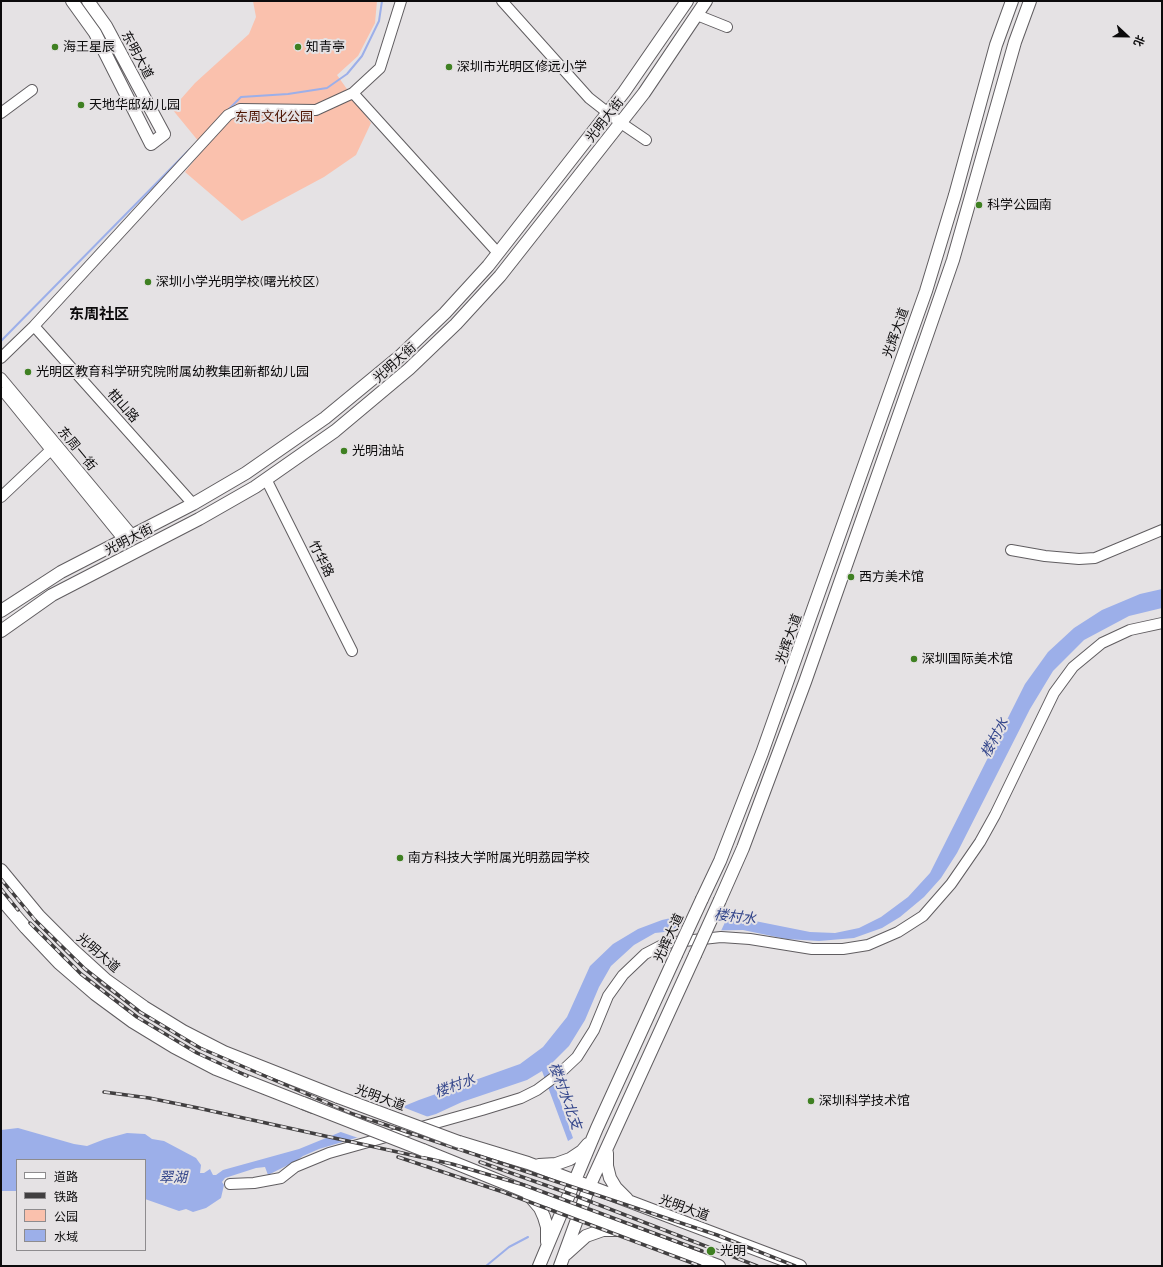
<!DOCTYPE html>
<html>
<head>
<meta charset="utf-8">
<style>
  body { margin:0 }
  #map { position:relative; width:1163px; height:1267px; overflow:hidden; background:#e5e2e4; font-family:Raleway,"Noto Sans SC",sans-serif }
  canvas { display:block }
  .frame { position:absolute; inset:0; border:2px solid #0c0b0c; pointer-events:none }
  .legend { position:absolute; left:16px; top:1159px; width:130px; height:92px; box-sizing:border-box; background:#e5e2e4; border:1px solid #8e8c8e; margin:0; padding:5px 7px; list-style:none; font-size:12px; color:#0c0b0c }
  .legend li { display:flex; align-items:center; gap:8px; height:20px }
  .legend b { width:20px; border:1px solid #8e8c8e }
  .north { position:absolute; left:1107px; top:16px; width:40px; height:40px; -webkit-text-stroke:3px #e5e2e4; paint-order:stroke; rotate:112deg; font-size:11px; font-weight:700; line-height:16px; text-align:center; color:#0c0b0c }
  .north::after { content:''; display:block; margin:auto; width:14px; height:18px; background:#0c0b0c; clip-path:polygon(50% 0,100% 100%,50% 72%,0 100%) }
</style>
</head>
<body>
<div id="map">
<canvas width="1163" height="1267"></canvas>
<div class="frame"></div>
<ul class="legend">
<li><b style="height:5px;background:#fff"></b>道路</li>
<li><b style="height:5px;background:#413f40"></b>铁路</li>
<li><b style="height:11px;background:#fac1ad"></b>公园</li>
<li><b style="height:11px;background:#9cafe9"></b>水域</li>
</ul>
<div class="north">北</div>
</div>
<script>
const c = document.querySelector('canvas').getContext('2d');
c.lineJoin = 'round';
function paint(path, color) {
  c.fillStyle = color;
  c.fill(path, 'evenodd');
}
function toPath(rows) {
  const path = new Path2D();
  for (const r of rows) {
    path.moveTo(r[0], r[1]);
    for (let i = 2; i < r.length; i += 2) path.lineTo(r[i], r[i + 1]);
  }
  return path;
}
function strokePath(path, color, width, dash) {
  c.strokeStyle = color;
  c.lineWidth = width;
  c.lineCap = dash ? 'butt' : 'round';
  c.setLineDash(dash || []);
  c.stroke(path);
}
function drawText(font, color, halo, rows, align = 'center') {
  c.font = font + ' Raleway,"Noto Sans SC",sans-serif';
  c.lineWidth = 4;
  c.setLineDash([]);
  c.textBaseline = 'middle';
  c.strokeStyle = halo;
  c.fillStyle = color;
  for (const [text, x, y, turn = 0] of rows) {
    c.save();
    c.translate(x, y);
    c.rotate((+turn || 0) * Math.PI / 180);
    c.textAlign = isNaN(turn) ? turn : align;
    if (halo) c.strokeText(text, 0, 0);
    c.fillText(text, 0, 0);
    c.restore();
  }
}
paint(toPath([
  [253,1,377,1,375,23,358,56,337,75,371,123,356,155,324,177,242,221,185,172,204,148,172,109,195,83,249,34,256,17]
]), '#fac1ad');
paint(toPath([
  [1162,589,1162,608,1129,616,1084,640,1053,671,1030,709,957,853,941,878,924,897,900,917,882,928,854,938,819,941,786,939,743,930,674,931,655,933,634,945,611,966,599,987,585,1020,569,1046,548,1067,573,1138,568,1141,542,1071,527,1080,462,1102,436,1114,319,1149,303,1156,296,1161,268,1175,265,1167,256,1168,225,1178,222,1182,224,1185,221,1198,206,1208,193,1212,186,1209,179,1211,145,1199,145,1160,17,1160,17,1191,1,1191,1,1130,18,1128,74,1144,87,1146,105,1139,127,1133,145,1134,152,1139,164,1141,196,1158,201,1165,200,1173,204,1173,210,1169,213,1175,216,1175,223,1170,299,1149,419,1100,520,1064,543,1047,567,1017,590,966,613,944,638,929,662,920,680,916,727,918,750,920,810,932,835,933,859,928,881,917,908,897,930,873,1025,684,1048,652,1074,628,1102,610,1140,594]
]), '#9cafe9');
paint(toPath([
  [682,914,728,916,720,933,673,933],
  [400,1106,431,1118,361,1139,338,1131]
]), '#e5e2e4');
strokePath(toPath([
  [229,109,241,97,288,94,327,88,347,74,362,56,379,21,382,1],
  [1,341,190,149],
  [486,1266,509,1247,528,1237]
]), '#9cafe9', 2);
const minor = toPath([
  [502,1,589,98,621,123,646,140],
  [697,15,727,27],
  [353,93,498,253],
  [1,113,32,90],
  [34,326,193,504],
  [1,358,34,326,228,115,240,109,316,110,353,93,380,68,401,1],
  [1,378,133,536],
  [4,392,124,540],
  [266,479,352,651],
  [1,497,55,446],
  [1011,550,1045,556,1079,559,1095,558,1162,530],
  [230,1184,254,1183,281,1178,295,1167,329,1153,482,1110,521,1098,537,1090,560,1073,577,1057,594,1030,608,996,623,975,645,954,666,943,721,937,750,939,812,949,843,949,868,945,898,932,923,916,951,884,980,842,995,815,1054,693,1073,667,1102,643,1130,630,1162,623]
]);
const major = toPath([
  [72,1,95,33,151,144,164,134,106,26,88,1],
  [1,611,61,572,193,504,246,473,325,418,399,357,445,313,488,266,624,92,687,1],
  [1,631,52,595,199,519,255,487,335,431,409,369,456,324,500,276,644,93,706,1],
  [1,870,39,916,72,949,106,980,144,1007,183,1031,224,1052,338,1097],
  [1,899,26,928,59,963,95,994,133,1022,174,1047,216,1069,313,1107],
  [702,899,720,861,762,753,926,291,955,195,996,45,1012,1],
  [720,900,743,848,805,682,926,338,953,260,1015,42,1030,1],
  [459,1142,528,1163,800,1266],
  [423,1150,564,1207,719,1266],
  [607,1153,607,1166,610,1178,616,1188,627,1199],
  [539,1165,556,1164,570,1159,582,1151,588,1144],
  [528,1194,540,1208,544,1217,547,1227,547,1242],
  [566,1254,586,1236,603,1230,617,1230],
  [539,1266,597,1128,676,955],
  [560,1266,589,1187,695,955]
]);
strokePath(minor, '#605d60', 12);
strokePath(major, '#605d60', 14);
strokePath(minor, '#fff', 10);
strokePath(major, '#fff', 12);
const rail = toPath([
  [1,879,35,920,85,969,140,1012,200,1048,353,1114,717,1235,795,1266],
  [1,889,18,910],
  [30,923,81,974,137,1017,197,1053,247,1076],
  [104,1092,149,1098,198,1108,452,1164,524,1185,702,1251],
  [398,1157,503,1192,700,1266],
  [480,1162,576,1196,757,1266]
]);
strokePath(rail, '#413f40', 3.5);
strokePath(rail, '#e5e2e4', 2, [6]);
const majorBridge = toPath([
  [676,955,702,899],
  [695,955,720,900],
  [338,1097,459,1142],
  [303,1103,423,1150]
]);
strokePath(majorBridge, '#605d60', 14, []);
strokePath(majorBridge, '#fff', 12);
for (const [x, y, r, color] of [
  [55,47,4,"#3f8022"],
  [298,47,4,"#3f8022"],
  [449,67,4,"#3f8022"],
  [81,105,4,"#3f8022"],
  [979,205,4,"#3f8022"],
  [148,282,4,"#3f8022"],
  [28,372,4,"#3f8022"],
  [344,451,4,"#3f8022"],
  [851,577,4,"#3f8022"],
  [914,659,4,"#3f8022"],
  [400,858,4,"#3f8022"],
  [811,1101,4,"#3f8022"],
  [711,1251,5,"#3f8022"]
]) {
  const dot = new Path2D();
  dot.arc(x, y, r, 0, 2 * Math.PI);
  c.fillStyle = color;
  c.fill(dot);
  strokePath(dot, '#e5e2e4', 1.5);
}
drawText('13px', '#0c0b0c', '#e5e2e4', [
  ["海王星辰",63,47],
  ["知青亭",306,47],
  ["深圳市光明区修远小学",457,67],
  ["天地华邸幼儿园",89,105],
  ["科学公园南",987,205],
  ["深圳小学光明学校(曙光校区)",156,282],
  ["光明区教育科学研究院附属幼教集团新都幼儿园",36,372],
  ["光明油站",352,451],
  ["西方美术馆",859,577],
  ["深圳国际美术馆",922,659],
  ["南方科技大学附属光明荔园学校",408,858],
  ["深圳科学技术馆",819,1101],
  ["光明",720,1251]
], 'left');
drawText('13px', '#0c0b0c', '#e5e2e4', [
  ["东明大道",137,55,62],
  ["光明大街",605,120,-52],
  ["光辉大道",896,333,-70],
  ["光明大街",395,363,-42],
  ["柑山路",123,406,48],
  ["东周一街",77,449,50],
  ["光明大街",129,540,-27],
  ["竹华路",321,559,63],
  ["光辉大道",789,639,-70],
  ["光辉大道",669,938,-65],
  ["光明大道",98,953,41],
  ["光明大道",380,1098,20],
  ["光明大道",684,1208,20]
]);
drawText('13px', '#4d1300', '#e5e2e4', [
  ["东周文化公园",274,117]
]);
drawText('italic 14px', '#34468b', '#e5e2e4', [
  ["楼村水",995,738,-62],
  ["楼村水",735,917,6],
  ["楼村水",455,1086,-20],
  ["楼村水北支",565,1096,70],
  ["翠湖",173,1178]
]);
drawText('bold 15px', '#0c0b0c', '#e5e2e4', [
  ["东周社区",99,314]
]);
</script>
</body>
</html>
